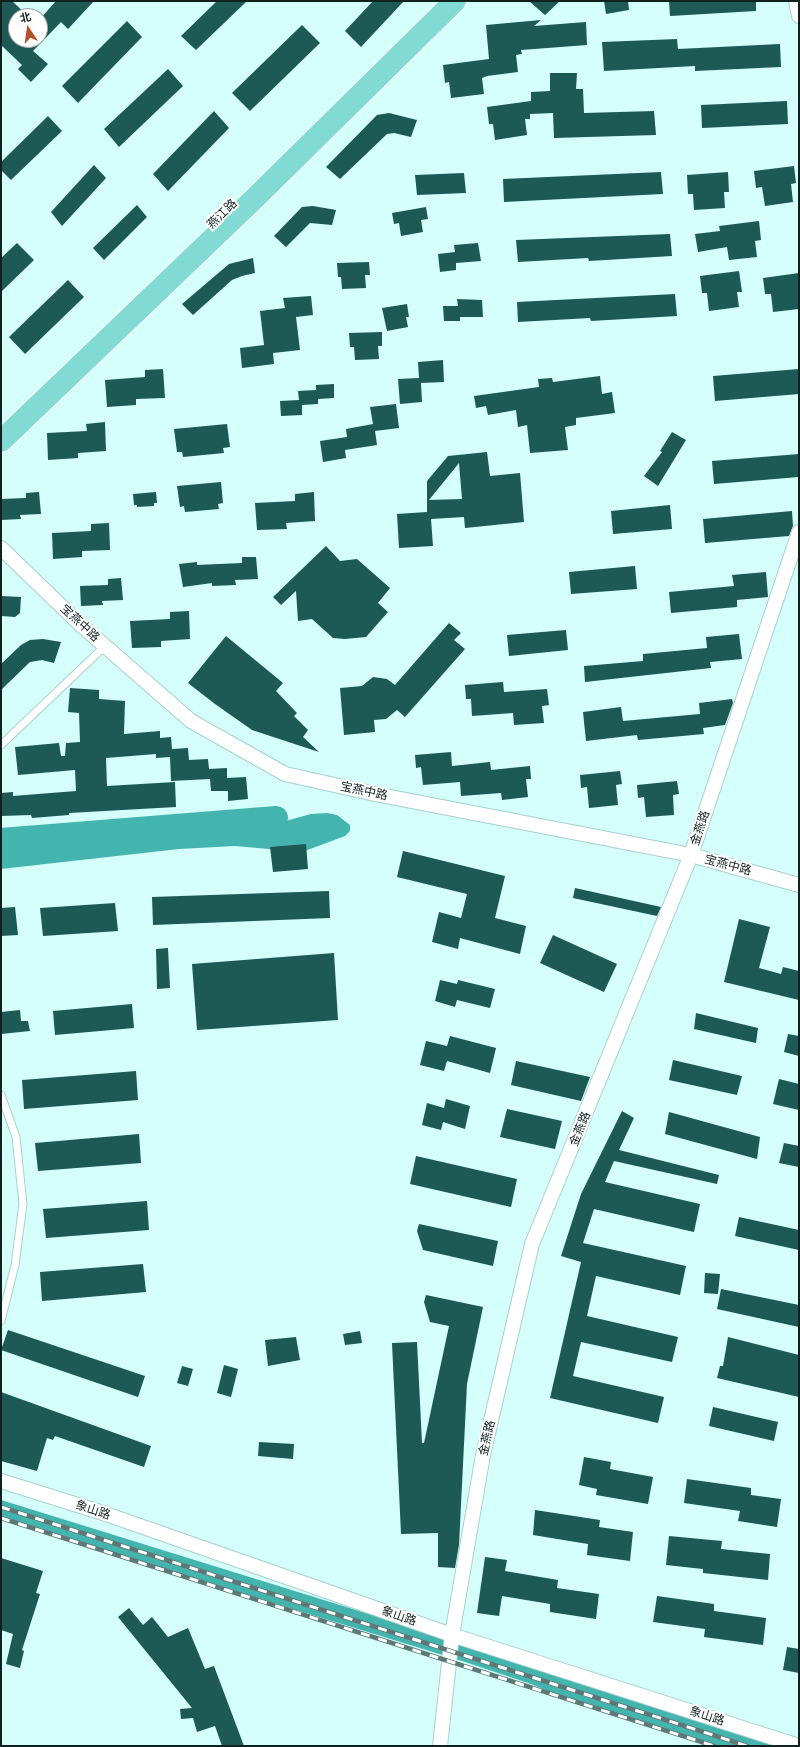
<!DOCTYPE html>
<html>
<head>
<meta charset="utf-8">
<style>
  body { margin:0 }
  #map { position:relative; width:800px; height:1747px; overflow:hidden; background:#d4fffa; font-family:"Golos Text","Noto Sans SC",sans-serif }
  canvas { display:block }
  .frame { position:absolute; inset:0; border:2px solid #112120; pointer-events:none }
  .north { position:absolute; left:8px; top:8px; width:40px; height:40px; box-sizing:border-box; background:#fff; border:1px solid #a0a6a6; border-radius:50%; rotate:347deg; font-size:11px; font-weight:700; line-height:16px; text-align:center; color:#112120 }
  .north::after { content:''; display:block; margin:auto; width:14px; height:18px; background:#b64e2a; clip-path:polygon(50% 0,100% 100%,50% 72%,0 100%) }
</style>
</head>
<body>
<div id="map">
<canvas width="800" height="1747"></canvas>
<div class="frame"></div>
<div class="north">北</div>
</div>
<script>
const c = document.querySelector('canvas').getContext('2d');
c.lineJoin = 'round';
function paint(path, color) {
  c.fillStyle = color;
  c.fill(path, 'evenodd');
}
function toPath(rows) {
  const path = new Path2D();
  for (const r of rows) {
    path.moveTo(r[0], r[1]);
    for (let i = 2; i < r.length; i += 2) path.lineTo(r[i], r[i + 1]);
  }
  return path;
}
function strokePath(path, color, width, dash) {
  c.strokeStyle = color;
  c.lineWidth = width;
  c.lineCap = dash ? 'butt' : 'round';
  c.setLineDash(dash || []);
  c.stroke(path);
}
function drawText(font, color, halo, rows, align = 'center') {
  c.font = font + ' "Golos Text","Noto Sans SC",sans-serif';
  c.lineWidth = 4;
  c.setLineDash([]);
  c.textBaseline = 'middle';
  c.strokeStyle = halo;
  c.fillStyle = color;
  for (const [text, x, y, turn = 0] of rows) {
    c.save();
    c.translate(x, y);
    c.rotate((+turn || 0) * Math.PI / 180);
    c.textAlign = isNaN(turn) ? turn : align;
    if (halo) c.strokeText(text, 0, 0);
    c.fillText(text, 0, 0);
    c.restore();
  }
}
paint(toPath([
  [327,813,337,815,350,825,350,831,345,836,302,852,235,846,179,849,1,869,1,848,36,843,282,822,311,814],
  [1,1500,469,1645,775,1746,708,1746,583,1705,531,1684,462,1661,1,1519]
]), '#43b5ae');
strokePath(toPath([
  [1,840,276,818]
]), '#43b5ae', 24);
paint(toPath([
  [1,1,12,1,28,16,16,16,16,40,40,40,40,19,56,1,94,1,68,29,61,22,33,51,48,64,31,82,18,69,22,65,1,45],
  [217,1,247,1,196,50,181,36],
  [373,1,404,1,361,47,345,31],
  [529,1,560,1,545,15],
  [604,1,628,1,629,10,606,14],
  [669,1,756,1,756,11,670,16],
  [541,20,534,26,586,22,587,45,521,50,522,54,516,55,518,72,487,76,482,78,484,94,451,98,449,82,445,83,443,65,489,59,486,25],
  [127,21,142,37,78,103,62,86],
  [302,25,320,43,250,111,232,93],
  [677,39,678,49,780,44,781,67,695,71,695,66,604,71,602,42],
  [168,69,183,86,119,147,104,129],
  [550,73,577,73,576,89,583,89,584,113,654,111,656,135,554,138,553,113,530,114,530,119,525,119,527,135,495,140,493,124,489,124,487,107,531,101,531,92,550,91],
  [787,101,788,124,702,128,701,105],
  [214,111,229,128,168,191,153,174],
  [389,113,417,120,411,137,394,133,387,134,340,179,326,167,377,115],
  [48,116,62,131,11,180,1,170,1,162],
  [94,165,106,178,62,226,51,212],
  [794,166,796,183,791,184,793,202,765,206,762,187,756,188,754,171],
  [661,172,663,194,504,202,503,179],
  [728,172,729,192,724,192,725,208,694,210,693,194,688,194,687,175],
  [464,173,466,193,417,195,415,175],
  [137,205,147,217,104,260,93,248],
  [313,206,336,210,332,225,310,223,286,247,274,236,302,207],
  [426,207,428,219,421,220,423,232,401,236,399,223,394,224,392,213],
  [759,221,761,240,755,241,757,257,729,260,727,247,698,252,695,234,720,231,719,226],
  [670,234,672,256,589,261,588,258,518,262,516,240],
  [17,243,34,260,1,292,1,258],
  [478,243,481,261,456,263,456,270,440,272,438,254,455,252,454,245],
  [253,258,255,273,242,276,232,280,193,315,182,304,229,264],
  [369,262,370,275,365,275,366,288,342,289,341,277,338,277,337,263],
  [739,271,742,292,737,292,739,307,709,311,707,293,702,293,700,276],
  [799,273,799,309,773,312,771,294,765,294,763,278],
  [68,280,84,297,25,354,9,337],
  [675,294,677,316,591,321,590,318,518,322,517,302],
  [311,296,313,315,296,317,300,350,273,353,274,364,242,368,240,348,264,345,260,311,285,308,283,298],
  [457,299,482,300,483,317,460,317,460,321,444,321,443,306,458,306],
  [407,304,409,317,406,317,408,327,387,331,382,308],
  [382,332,382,346,378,346,379,359,355,360,354,347,350,347,349,333],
  [443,360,444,382,421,383,422,402,400,404,398,379,419,378,418,362],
  [163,369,165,398,136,399,136,405,107,407,105,380,145,377,145,370],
  [799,369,799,394,715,401,713,376],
  [600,376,602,394,612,392,615,413,576,418,576,425,565,427,568,450,530,453,527,425,518,427,516,410,488,415,486,406,476,408,474,396,539,387,538,379,552,378,553,382],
  [334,384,334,398,318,399,318,404,302,405,302,415,281,416,280,401,299,400,298,391,316,390,316,385],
  [396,404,399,428,375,431,377,445,345,450,346,458,323,462,320,441,347,437,346,429,373,424,370,407],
  [105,422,106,451,78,453,78,458,48,460,47,433,87,431,86,424],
  [227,424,230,447,223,448,224,453,183,457,182,452,177,452,174,429],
  [672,432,686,440,658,486,644,476,662,452,660,451],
  [487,452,490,476,520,473,524,522,465,528,464,517,431,519,433,546,399,548,397,514,427,512,427,481,448,456],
  [459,463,462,499,429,500],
  [799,454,799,477,714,484,712,461],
  [221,482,223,503,218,504,219,509,185,512,184,506,180,507,177,486],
  [39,492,41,514,20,515,21,519,1,520,1,499,26,498,26,493],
  [156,492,157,503,154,503,154,506,137,507,137,505,134,505,133,494],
  [314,492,315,521,286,523,287,529,257,530,255,503,295,501,295,494],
  [670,505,672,529,613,534,611,511],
  [792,511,793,526,789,536,705,543,703,519],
  [109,523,110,550,82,551,82,557,53,559,52,533,91,531,91,524],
  [326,546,340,561,357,559,390,588,378,603,388,612,366,637,345,639,333,638,312,619,298,621,296,591,281,605,273,597],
  [242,557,256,557,258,579,235,580,236,585,212,586,212,583,183,587,179,564,197,562,197,565,242,563],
  [635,566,637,589,571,594,569,572],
  [766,572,768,597,737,600,737,607,671,613,669,592,734,586,732,575],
  [121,578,123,600,102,601,103,605,81,606,80,586,108,585,108,579],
  [1,596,21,597,20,613,15,617,1,616],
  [189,611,190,639,161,641,161,647,132,648,130,621,170,619,170,612],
  [449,623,461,633,454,640,465,649,405,717,397,710,386,719,374,720,375,732,344,735,340,688,362,686,373,677,387,679,395,685],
  [566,630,568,650,509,656,507,635],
  [739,634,742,659,710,662,711,668,585,682,584,666,643,661,643,654,707,648,706,637],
  [226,636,283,683,276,691,297,713,294,716,308,730,303,737,319,752,252,730,215,704,188,683],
  [43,639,61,642,54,663,42,660,30,662,1,690,1,664,21,645,30,640],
  [503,682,504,692,547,689,549,705,542,706,544,723,514,725,513,713,472,716,471,699,466,699,465,685],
  [70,688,99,690,99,699,125,701,124,734,160,731,160,738,171,737,172,749,188,748,189,760,208,759,209,769,227,768,227,778,246,777,248,799,228,801,228,791,211,791,210,779,171,781,170,757,156,758,156,754,106,758,107,786,175,782,176,807,69,813,69,815,32,818,31,815,1,816,1,793,13,792,13,796,76,791,75,770,18,775,15,747,59,743,61,756,65,756,66,743,80,742,79,713,68,712],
  [732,699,733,703,725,725,703,728,704,734,638,740,637,735,586,741,583,712,621,707,623,721,700,714,699,703],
  [451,752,452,766,490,762,491,770,530,766,531,779,526,779,528,797,502,800,501,793,461,796,460,782,423,785,421,767,416,768,415,755],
  [620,771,622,784,616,785,618,805,589,808,587,787,581,788,580,775],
  [677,781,679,794,673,795,674,815,646,817,644,797,638,798,637,785],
  [306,844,308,869,273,872,270,847],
  [403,851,505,876,495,918,526,926,520,954,460,938,458,949,432,942,439,912,461,918,467,894,397,877],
  [575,888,661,907,657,916,573,898],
  [329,891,330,918,153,925,152,897],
  [115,903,118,931,43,936,40,908],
  [15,907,18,935,1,936,1,908],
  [739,919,770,927,759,968,781,974,783,967,799,971,799,1000,724,982],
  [553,935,617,964,604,992,540,963],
  [168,948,170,988,157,989,156,949],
  [334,953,338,1020,197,1030,192,964],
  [440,980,457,984,458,980,495,989,490,1008,457,1000,455,1007,435,1001],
  [132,1004,134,1028,55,1035,53,1011],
  [20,1010,21,1021,28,1021,30,1031,1,1034,1,1012],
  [696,1013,758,1028,756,1043,694,1029],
  [788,1034,799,1036,799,1056,784,1052],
  [450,1036,496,1048,490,1073,447,1061,444,1071,420,1065,426,1041,447,1046],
  [673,1060,742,1076,737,1095,669,1080],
  [516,1061,590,1077,581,1101,511,1085],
  [136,1071,138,1100,24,1109,22,1080],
  [779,1079,799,1084,799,1110,773,1104],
  [446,1099,470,1106,465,1129,443,1122,441,1130,422,1125,427,1103,444,1108],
  [507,1109,562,1121,555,1149,500,1137],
  [622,1111,634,1118,619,1150,719,1175,717,1184,614,1161,605,1182,700,1204,694,1232,594,1209,583,1243,686,1266,680,1295,596,1276,587,1316,678,1337,672,1362,581,1342,573,1376,664,1397,658,1423,550,1398,581,1262,561,1256,581,1194],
  [669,1112,760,1137,757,1159,665,1134],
  [139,1134,141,1163,38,1171,35,1143],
  [784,1143,799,1146,799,1167,779,1163],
  [416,1156,517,1179,511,1207,410,1184],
  [147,1201,149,1230,46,1238,43,1209],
  [739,1217,799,1230,799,1250,735,1236],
  [419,1224,498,1241,493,1266,423,1250,417,1231],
  [143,1264,146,1292,42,1301,40,1272],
  [705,1273,720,1274,718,1294,704,1293],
  [721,1289,799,1305,799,1327,717,1309],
  [426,1295,483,1307,467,1384,459,1545,455,1568,438,1567,438,1533,401,1534,392,1343,417,1342,422,1443,424,1443,449,1326,430,1322,424,1302],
  [8,1330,145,1376,138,1397,1,1350],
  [360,1331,362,1343,345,1345,343,1334],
  [296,1337,300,1360,268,1366,265,1340],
  [728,1337,799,1355,799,1397,717,1378,720,1366,723,1366],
  [224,1365,238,1369,231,1397,217,1393],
  [182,1366,193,1369,188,1386,177,1383],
  [1,1392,151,1446,144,1467,55,1436,53,1440,47,1438,37,1471,1,1461],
  [713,1407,778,1422,774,1441,709,1426],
  [259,1442,294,1444,293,1459,258,1456],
  [584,1457,611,1462,610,1469,653,1477,648,1504,596,1495,597,1489,579,1485],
  [687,1479,751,1488,751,1495,781,1499,777,1527,738,1521,740,1511,684,1503],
  [535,1510,600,1520,599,1527,633,1532,630,1561,587,1555,588,1544,533,1535],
  [669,1536,722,1541,721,1549,770,1554,768,1580,703,1573,703,1569,666,1565],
  [485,1557,507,1560,505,1571,558,1580,557,1588,599,1594,596,1619,550,1612,550,1604,502,1596,499,1616,477,1613],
  [1,1558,43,1571,36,1593,40,1594,22,1650,24,1651,20,1668,6,1664,13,1634,1,1630],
  [657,1596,714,1604,714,1611,766,1618,763,1645,704,1637,705,1629,653,1622],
  [129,1608,143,1625,152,1617,168,1637,188,1628,205,1669,214,1666,244,1746,222,1746,215,1726,197,1732,193,1718,181,1719,180,1709,192,1708,118,1617],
  [787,1647,799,1649,799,1673,783,1670]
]), '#1d5955');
const service = toPath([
  [1,745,105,646],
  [1,1095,16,1137,23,1204,15,1265,1,1321]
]);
const minor = toPath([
  [796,1,799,16],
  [1,548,82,626,191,721,285,774,375,794,691,855,799,885],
  [1,1481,103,1513,452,1635,799,1746],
  [440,1746,452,1635,483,1455,532,1244,691,855,799,532]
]);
const primary = toPath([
  [1,441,256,197,455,1]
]);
strokePath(service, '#a7d1cd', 9);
strokePath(minor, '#a7d1cd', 16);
strokePath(primary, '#fff', 24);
strokePath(service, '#fff', 7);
strokePath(minor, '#fff', 14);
strokePath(primary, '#82dad5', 22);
const rail = toPath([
  [1,1507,747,1746],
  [1,1518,714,1746]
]);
strokePath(rail, '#5d7876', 4.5);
strokePath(rail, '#fff', 3, [9]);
drawText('12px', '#112120', '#fff', [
  ["燕江路",222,214,-44],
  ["宝燕中路",80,623,43],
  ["宝燕中路",364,791,12],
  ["金燕路",700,828,-72],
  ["宝燕中路",728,865,15],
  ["金燕路",580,1129,-68],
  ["金燕路",487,1438,-77],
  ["象山路",93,1510,18],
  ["象山路",399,1616,19],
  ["象山路",707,1716,18]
]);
</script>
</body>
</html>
